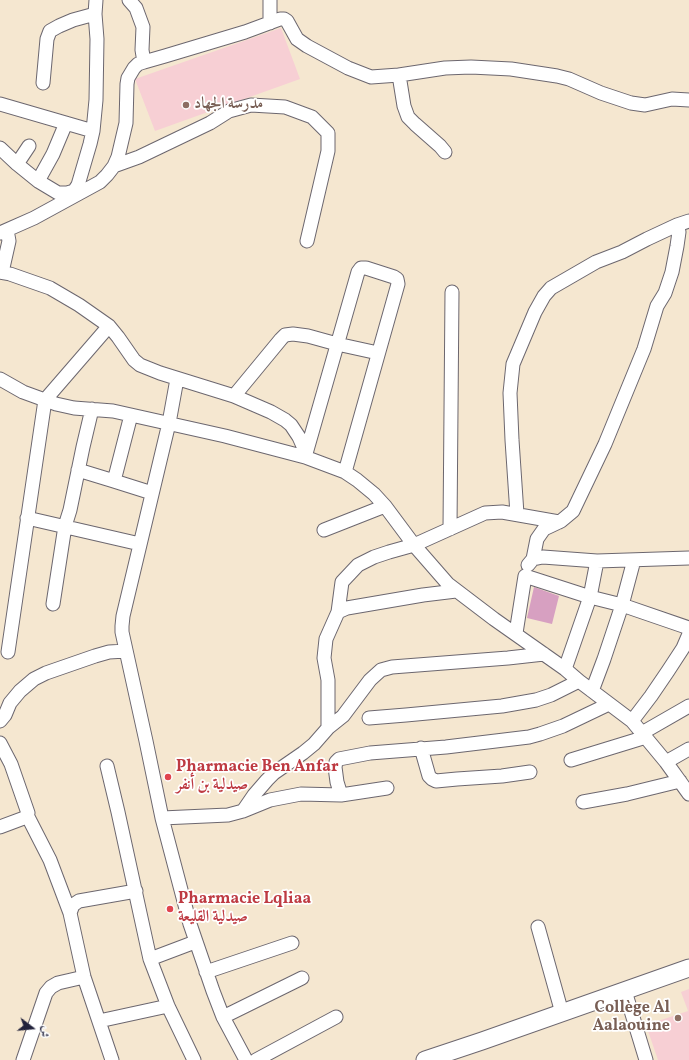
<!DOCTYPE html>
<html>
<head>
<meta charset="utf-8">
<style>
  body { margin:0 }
  #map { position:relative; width:689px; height:1060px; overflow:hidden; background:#f5e7d0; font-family:Vollkorn,Amiri,serif }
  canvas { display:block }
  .north { position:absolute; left:12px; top:1008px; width:40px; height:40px; -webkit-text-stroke:3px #fff; paint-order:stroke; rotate:106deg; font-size:11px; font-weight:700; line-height:16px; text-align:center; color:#22223b }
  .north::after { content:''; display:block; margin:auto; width:14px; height:18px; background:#22223b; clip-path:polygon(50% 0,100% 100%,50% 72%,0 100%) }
</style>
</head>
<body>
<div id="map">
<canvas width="689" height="1060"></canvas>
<div class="north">ش</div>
</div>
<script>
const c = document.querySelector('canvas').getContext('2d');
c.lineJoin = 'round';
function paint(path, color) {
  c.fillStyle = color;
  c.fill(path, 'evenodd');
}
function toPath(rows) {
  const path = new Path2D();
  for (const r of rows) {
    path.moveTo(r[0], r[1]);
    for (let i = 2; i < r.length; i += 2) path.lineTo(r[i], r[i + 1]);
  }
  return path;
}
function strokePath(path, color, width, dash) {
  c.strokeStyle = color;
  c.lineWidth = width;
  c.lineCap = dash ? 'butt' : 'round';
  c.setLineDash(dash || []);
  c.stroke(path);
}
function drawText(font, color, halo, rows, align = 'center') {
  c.font = font + ' Vollkorn,Amiri,serif';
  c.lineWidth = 3.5;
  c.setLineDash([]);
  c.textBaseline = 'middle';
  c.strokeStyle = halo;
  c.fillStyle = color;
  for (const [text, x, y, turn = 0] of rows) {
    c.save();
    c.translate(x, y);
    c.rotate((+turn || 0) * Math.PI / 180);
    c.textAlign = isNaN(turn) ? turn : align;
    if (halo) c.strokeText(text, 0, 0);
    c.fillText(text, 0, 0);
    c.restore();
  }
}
paint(toPath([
  [281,28,300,79,155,131,135,79],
  [689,989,689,1060,658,1060,646,1025,688,1011,681,992]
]), '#f7cfd4');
paint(toPath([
  [534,587,559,596,552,624,527,618]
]), '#d7a0c1');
const minor = toPath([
  [129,0,136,8,143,27,142,50,144,62],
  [270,0,270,23],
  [399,75,404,106,408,117,415,124,440,146,445,152],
  [43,83,47,39,50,31,59,26,73,20,95,14],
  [0,104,93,131],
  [0,148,17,164,38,181,58,193,67,193,74,191,78,185,90,144,93,131,96,100,97,39,95,14,96,0],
  [17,164,29,146],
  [114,166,139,157,210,123,229,111,251,105,285,107,312,117,328,133,328,151,307,241],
  [38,181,53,154,66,123],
  [0,233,34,218,100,182,107,175,114,166,118,157,126,123,127,84,128,78,134,68,138,64,144,62,165,56,245,32,280,19,284,19,287,21,297,39,307,46,348,68,371,77,399,75,445,68,471,67,511,69,557,76,569,79,601,93,631,103,645,105,672,99,689,100],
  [0,272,10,274,50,288,79,305,109,326,118,337,134,360,140,365,160,373,234,396,271,412,285,420,291,425,299,437,303,446,305,457],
  [2,272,9,241,7,230],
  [0,379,23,392,56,404,74,408,113,411,225,436,305,457,345,472,357,480,374,494,385,506,414,545,448,584,494,619,565,669,579,681,632,721,666,762,689,794],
  [177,379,169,423,123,616,122,626,122,632,146,741,162,818,190,924,213,991,223,1017,246,1060],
  [234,396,281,339,285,335,293,334,308,336,337,344,378,353],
  [131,415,114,481,152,493],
  [305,457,358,272,361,268,366,268,394,277,397,279,398,284,345,472],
  [78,470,114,481],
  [517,514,512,440,510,393,513,364,535,312,544,296,551,288,596,262,622,252,647,239,677,225,689,221],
  [27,518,140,544],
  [450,529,452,292],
  [324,530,385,506],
  [533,559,537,539,544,529,561,521,573,511,605,444,644,349,657,306,665,293,672,272,677,246,679,232,677,225],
  [528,565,533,559,543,557,597,561,689,558],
  [53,604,65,526,70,510,83,447,92,409],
  [338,612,342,582,358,565,374,557,389,552,414,545,485,513,502,512,559,522],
  [516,633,525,576,590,597,622,605,689,628],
  [8,652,45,400,109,326],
  [565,669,590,597,597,561],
  [592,691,604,659,622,605,634,560],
  [369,718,406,715,502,706,536,700,551,695,579,681],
  [0,721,5,715,10,703,20,691,34,679,46,673,95,656,109,652,126,651],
  [632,721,651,696,668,671,683,648,689,634],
  [328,728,328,680,324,658,326,639,338,612,347,608,423,595,456,591],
  [642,733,689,706],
  [0,743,11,764,28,813,26,816,24,818,0,827],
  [421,748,429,776,432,779,436,781,457,779,502,776,530,772],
  [571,760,646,737],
  [666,762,689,749],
  [107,766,118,812,150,959,168,1006,194,1060],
  [341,795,337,782,335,767,336,762,339,759,370,753,446,747,529,737,540,734,563,726,609,704],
  [583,802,627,794,680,781],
  [243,811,254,795,267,780,274,773,303,753,314,744,328,728,343,716,370,680,381,670,392,667,508,658,544,654],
  [27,815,50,860,70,913,84,977,112,1060],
  [162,818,228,815,243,811,270,800,301,794,341,795,387,788],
  [70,913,73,905,79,901,136,891],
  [538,927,562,1013],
  [150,959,195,942],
  [206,972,292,943],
  [625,991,646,1060],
  [223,1017,302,978],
  [99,1021,168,1006],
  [23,1060,46,993,51,987,58,983,84,977],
  [256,1060,336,1017]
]);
const major = toPath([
  [425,1060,482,1041,689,968]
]);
strokePath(minor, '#6c676f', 15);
strokePath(major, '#6c676f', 19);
strokePath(minor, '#fff', 13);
strokePath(major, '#fff', 17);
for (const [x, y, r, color] of [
  [186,105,4,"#8d6e63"],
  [168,777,4,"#e0444e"],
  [170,909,4,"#e0444e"],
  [678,1018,4,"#8d6e63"]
]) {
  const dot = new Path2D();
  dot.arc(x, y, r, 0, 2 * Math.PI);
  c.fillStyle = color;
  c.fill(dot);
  strokePath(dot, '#fff', 1.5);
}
drawText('bold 16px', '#785e54', '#fff', [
  ["مدرسة الجهاد",194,105],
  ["Collège Al",670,1009,"right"],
  ["Aalaouine",670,1027,"right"]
], 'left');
drawText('bold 16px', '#be3a42', '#fff', [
  ["Pharmacie Ben Anfar",176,768],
  ["صيدلية بن أنفر",176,786],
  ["Pharmacie Lqliaa",178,900],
  ["صيدلية القليعة",178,918]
], 'left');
</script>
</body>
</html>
